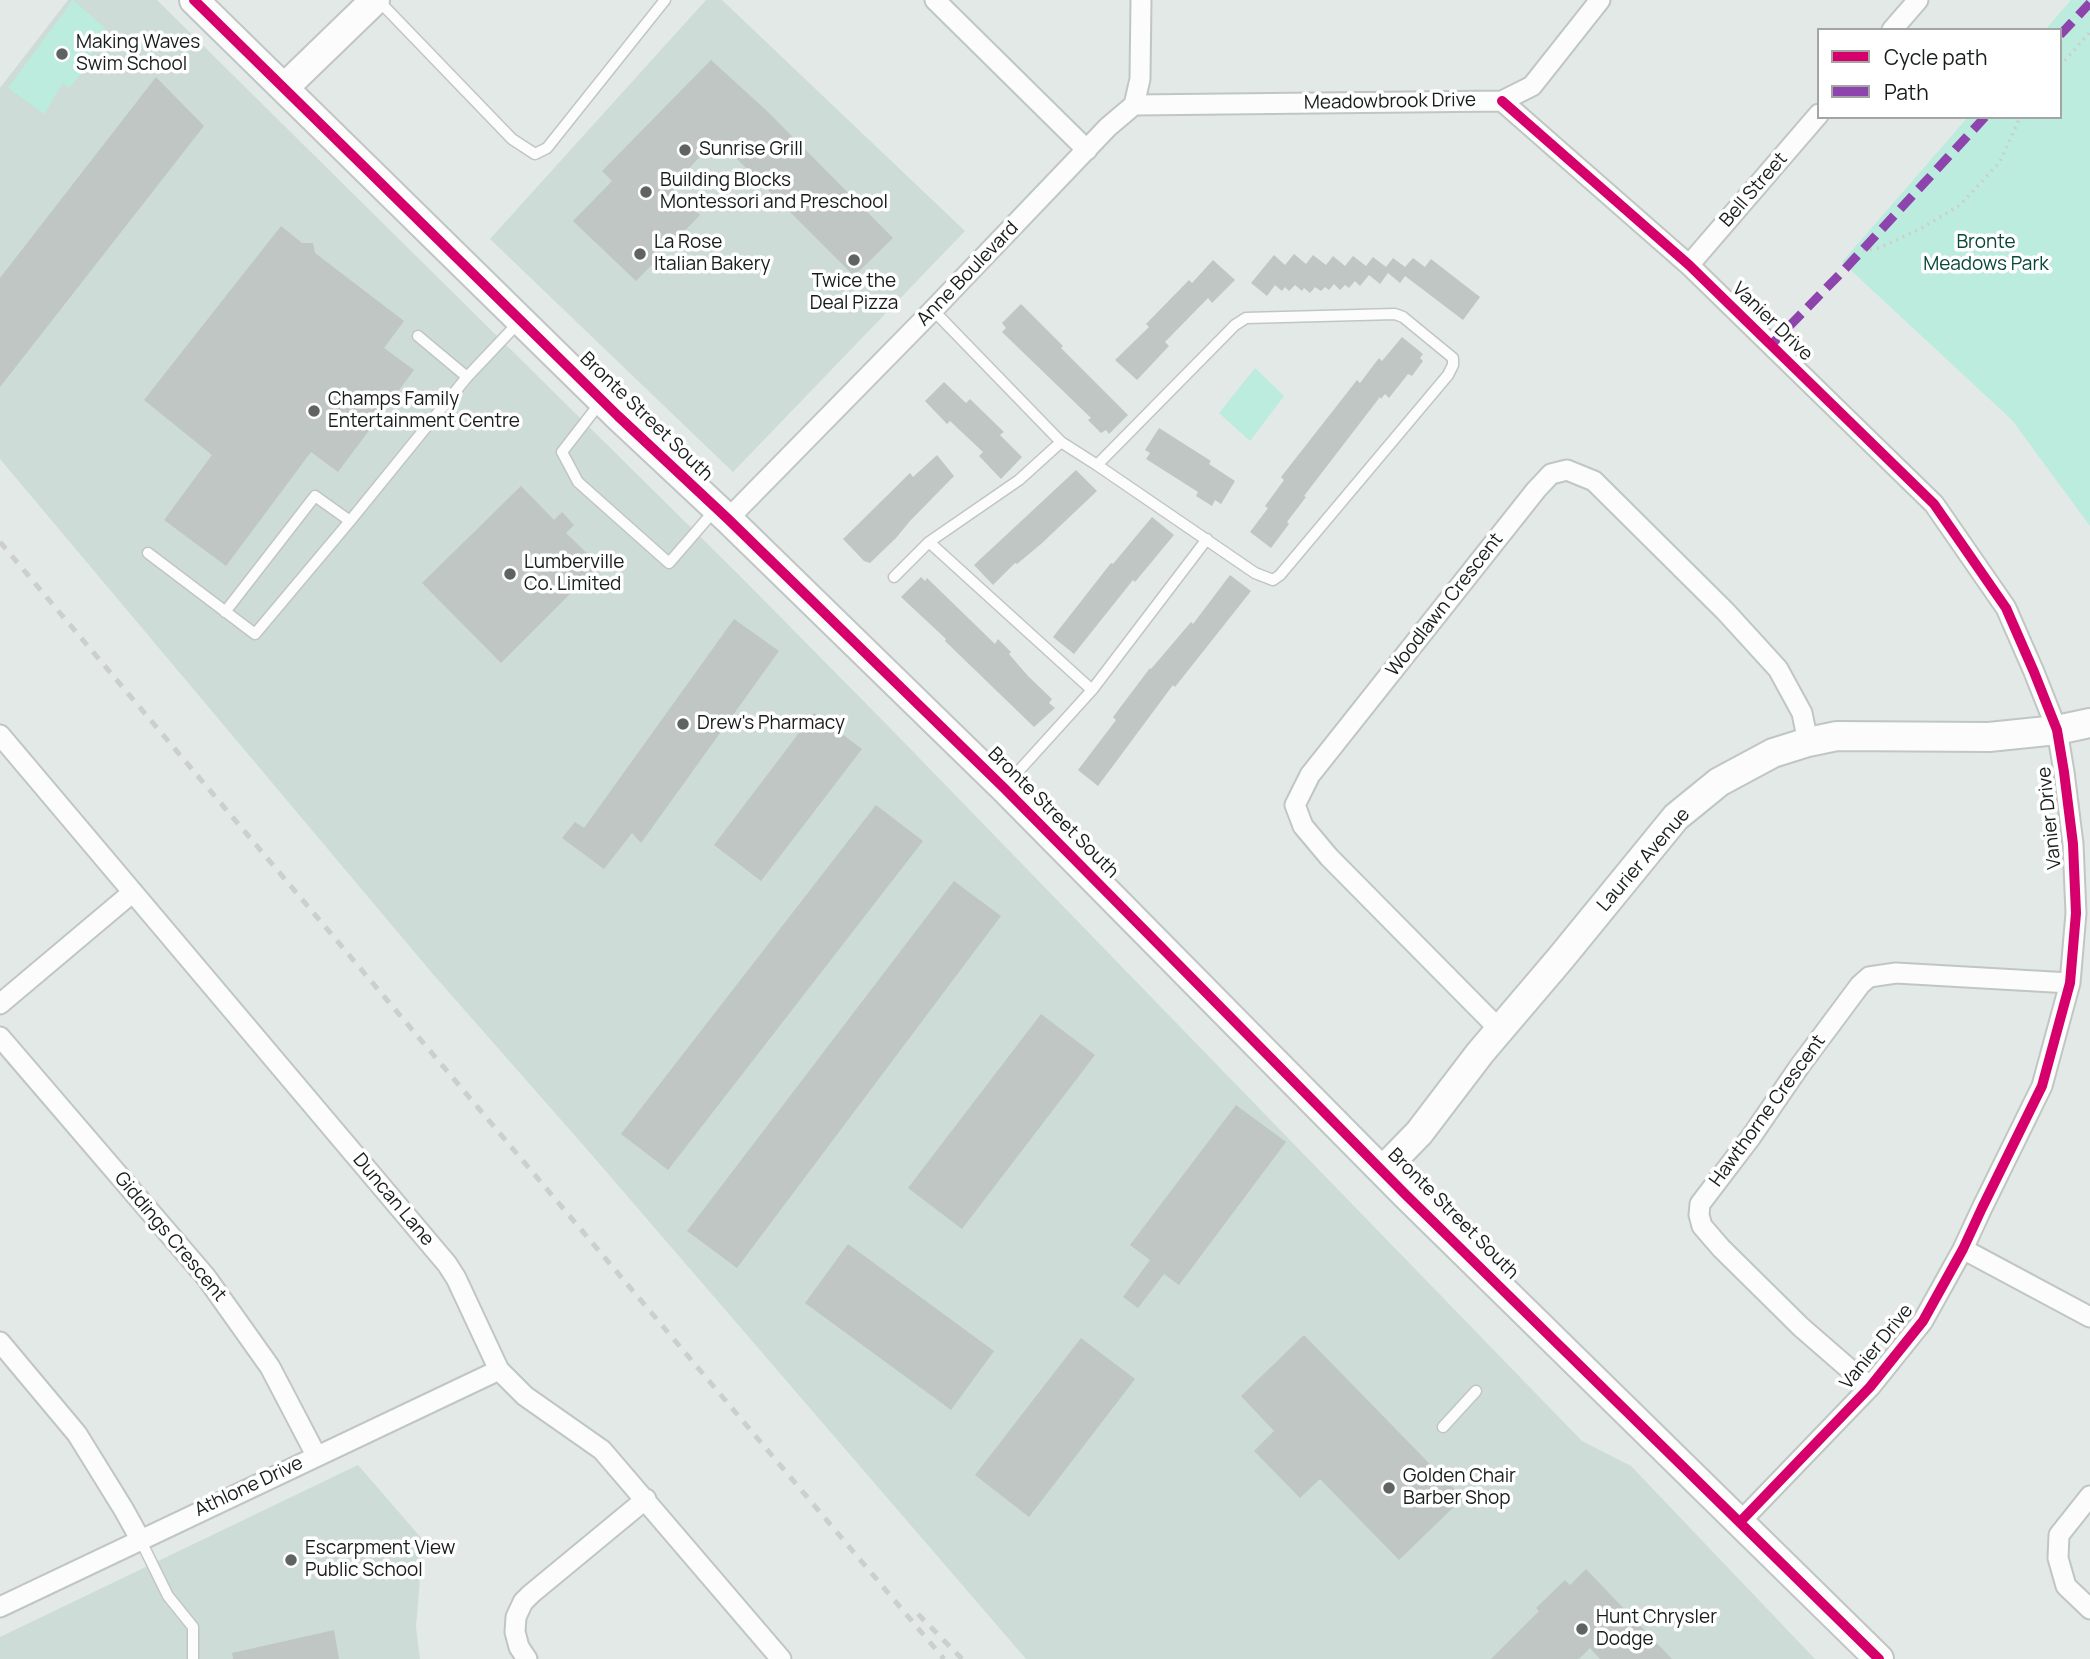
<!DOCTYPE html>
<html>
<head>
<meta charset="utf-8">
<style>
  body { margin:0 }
  #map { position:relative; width:2090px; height:1659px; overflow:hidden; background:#e2e9e6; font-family:Manrope,sans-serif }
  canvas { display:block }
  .legend { position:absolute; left:1817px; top:28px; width:245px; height:91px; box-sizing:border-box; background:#fff; border:2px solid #a3a5a4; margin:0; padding:9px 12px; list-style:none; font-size:21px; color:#181d1b }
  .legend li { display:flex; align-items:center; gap:14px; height:35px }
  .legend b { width:35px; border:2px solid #a3a5a4 }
</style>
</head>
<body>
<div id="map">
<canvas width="2090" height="1659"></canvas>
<ul class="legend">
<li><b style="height:9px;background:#d6006c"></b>Cycle path</li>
<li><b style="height:9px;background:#8e44ad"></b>Path</li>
</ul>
</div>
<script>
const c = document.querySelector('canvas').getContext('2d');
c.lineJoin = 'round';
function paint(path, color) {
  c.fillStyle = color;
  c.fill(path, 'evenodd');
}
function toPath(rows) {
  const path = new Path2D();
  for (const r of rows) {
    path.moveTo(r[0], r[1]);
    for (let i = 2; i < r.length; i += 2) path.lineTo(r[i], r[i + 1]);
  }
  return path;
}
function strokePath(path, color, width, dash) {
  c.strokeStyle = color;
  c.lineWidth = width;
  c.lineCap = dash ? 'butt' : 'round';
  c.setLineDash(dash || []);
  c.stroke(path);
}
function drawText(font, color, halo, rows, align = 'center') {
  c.font = font + ' Manrope,sans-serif';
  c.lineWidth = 7;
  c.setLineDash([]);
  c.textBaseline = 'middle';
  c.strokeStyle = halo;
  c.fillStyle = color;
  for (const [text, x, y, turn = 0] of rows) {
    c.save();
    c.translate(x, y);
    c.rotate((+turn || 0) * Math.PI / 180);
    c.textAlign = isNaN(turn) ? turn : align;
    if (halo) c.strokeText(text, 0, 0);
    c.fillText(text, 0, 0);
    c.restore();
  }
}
paint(toPath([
  [68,0,157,0,742,578,894,732,1582,1441,1631,1466,1815,1659,1026,1659,591,1154,432,973,0,459,0,88],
  [706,0,722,0,965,231,733,472,490,239],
  [358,1465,423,1540,416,1627,420,1659,0,1659,0,1637]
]), '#cddcd7');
paint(toPath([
  [73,0,105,28,93,44,94,51,89,57,93,61,69,88,63,83,44,114,8,88],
  [2071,0,2090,0,2090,526,2012,420,1842,262,1968,117,2060,117,2060,30,2045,30],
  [1255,368,1284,396,1250,441,1219,413]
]), '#bbecdd');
paint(toPath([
  [711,60,767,111,893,238,854,276,717,139,671,187,700,215,636,281,573,221,612,181,602,171],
  [156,77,204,126,0,387,0,278],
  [281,226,302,243,313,243,315,253,404,321,384,348,414,370,338,472,311,452,226,566,164,520,212,455,144,400],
  [1294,254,1306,264,1313,255,1326,265,1333,256,1345,266,1353,256,1366,266,1373,257,1386,267,1393,258,1405,267,1413,258,1425,267,1431,259,1480,297,1463,320,1405,276,1400,283,1388,273,1380,284,1369,275,1360,286,1355,281,1349,288,1345,285,1340,290,1334,284,1329,290,1325,287,1321,291,1315,287,1310,293,1304,288,1302,291,1295,285,1289,291,1285,287,1282,291,1275,285,1267,296,1251,283,1274,255,1285,265],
  [1213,260,1235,280,1212,303,1208,298,1165,342,1169,346,1137,380,1115,360,1149,327,1146,324,1189,280,1192,283],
  [1021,304,1063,346,1061,348,1128,415,1109,434,1106,430,1101,433,1088,420,1091,418,1002,332,1006,328,1002,323],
  [1402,337,1423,354,1420,358,1423,361,1412,376,1408,374,1389,398,1385,394,1381,399,1380,397,1304,496,1306,497,1287,522,1289,524,1271,548,1250,532,1268,508,1265,506,1284,480,1281,477,1357,380,1360,383,1379,358,1382,361],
  [944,382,966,403,970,399,1004,432,1000,435,1022,457,1001,479,979,456,983,452,950,421,947,424,925,401],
  [1159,428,1211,461,1209,464,1235,481,1221,504,1215,500,1212,506,1196,496,1198,492,1146,459,1150,453,1145,450],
  [937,455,954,476,910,521,896,538,870,563,864,561,843,539,910,473,913,477],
  [1076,470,1097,491,1041,544,1017,564,1015,563,993,585,974,565],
  [521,486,554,520,562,512,574,525,566,533,599,565,501,663,422,583],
  [1152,517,1174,535,1135,582,1133,580,1074,654,1053,637,1111,563,1113,564],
  [1230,575,1251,591,1175,687,1173,685,1098,786,1078,770,1116,720,1113,717,1150,668,1151,669,1191,622,1193,624],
  [921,577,925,581,927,578,995,644,998,639,1011,652,1009,654,1028,676,1052,699,1049,703,1055,708,1034,727,945,641,946,639,901,597],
  [734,619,779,651,641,843,632,833,604,869,562,838,575,822,584,828],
  [814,713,862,749,761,881,714,845],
  [876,805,923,841,668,1170,621,1134],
  [954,881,1001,916,737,1268,687,1231],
  [1041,1014,1095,1055,962,1229,908,1188],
  [1236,1105,1286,1142,1179,1285,1164,1274,1138,1308,1123,1297,1150,1260,1130,1245],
  [848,1244,994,1351,951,1410,805,1303],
  [1304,1335,1463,1498,1399,1560,1320,1479,1300,1498,1254,1451,1274,1431,1241,1396],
  [1081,1338,1135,1379,1029,1517,975,1475],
  [1586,1569,1672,1659,1600,1659,1590,1648,1579,1659,1491,1659,1539,1611,1536,1608,1565,1580,1570,1585],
  [334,1630,339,1659,233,1659,232,1653]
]), '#c0c6c4');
const lane = toPath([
  [378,0,512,139,535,154,547,148,665,0],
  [933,310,1061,442,1097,465,1255,573,1273,580,1280,575,1448,375,1453,365,1453,358,1403,317,1395,314,1246,318,1235,325,1097,465],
  [418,336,467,377],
  [600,403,562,452,578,482,669,563,714,511],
  [929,542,1092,690],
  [148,553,255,634,350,521,467,377,520,321],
  [894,577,929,542,1019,480,1061,442],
  [225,612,315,496,350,521],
  [1006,785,1092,690,1207,539],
  [1443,1427,1476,1391],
  [140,1539,168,1596,193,1627,193,1659]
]);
const street = toPath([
  [935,0,1087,150],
  [1892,30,1918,0],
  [1502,101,1689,265,1934,504,2006,608,2034,672,2057,730,2064,772,2073,844,2076,913,2070,983,2042,1086,1982,1208,1963,1249,1923,1321,1870,1387,1740,1522],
  [1134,105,1502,101,1532,86,1600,0],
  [1689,265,1819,114],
  [728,519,933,310,1108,127,1134,105,1140,79,1141,0],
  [0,735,447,1264,456,1278,499,1370,525,1396,602,1450,781,1659],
  [0,1004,133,892],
  [1500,1030,1329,857,1303,826,1295,805,1310,775,1536,490,1551,474,1567,470,1594,481,1726,612,1778,669,1802,713,1808,742],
  [0,1037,206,1277,270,1367,316,1455],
  [1963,1249,2090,1317],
  [0,1342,77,1434,124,1510,140,1539],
  [1870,1387,1801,1327,1721,1248,1702,1226,1699,1215,1700,1204,1751,1137,1799,1067,1860,985,1869,977,1896,973,2070,983],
  [2090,1496,2059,1535,2058,1558,2066,1586,2090,1609],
  [0,1607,499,1370],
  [527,1659,519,1647,515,1632,516,1617,523,1602,531,1594,646,1499]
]);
const secondary = toPath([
  [194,0,618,416,728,519,1004,788,1406,1195,1879,1659],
  [284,88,375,0],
  [1383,1170,1419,1133,1480,1053,1560,959,1676,817,1719,782,1773,753,1808,742,1837,736,1989,737,2057,730,2090,723]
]);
strokePath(lane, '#c0c6c4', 13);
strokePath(street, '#c0c6c4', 23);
strokePath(secondary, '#c0c6c4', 32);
strokePath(toPath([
  [2060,66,2090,32],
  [1863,250,1879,248,1920,229,1960,205,2000,162,2020,117]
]), '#cccfcd', 3.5, [2, 5]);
strokePath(lane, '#fbfcfb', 10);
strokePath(street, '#fbfcfb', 19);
strokePath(secondary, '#fbfcfb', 28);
strokePath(toPath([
  [0,542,944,1659],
  [918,1614,962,1659]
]), '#cccfcd', 5, [9, 9]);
strokePath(toPath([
  [2060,35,2090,3],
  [1770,346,1844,270,1985,117]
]), '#8e44ad', 9, [18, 9]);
strokePath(toPath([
  [194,0,618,416,728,519,1004,788,1406,1195,1879,1659],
  [1502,101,1689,265,1934,504,2006,608,2034,672,2057,730,2064,772,2073,844,2076,913,2070,983,2042,1086,1982,1208,1963,1249,1923,1321,1870,1387,1740,1522]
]), '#d6006c', 10);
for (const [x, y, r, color] of [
  [62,54,7,"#5f6462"],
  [685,150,7,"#5f6462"],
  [646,192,7,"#5f6462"],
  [640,254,7,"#5f6462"],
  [854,260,7,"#5f6462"],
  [314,411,7,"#5f6462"],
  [510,574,7,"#5f6462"],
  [683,724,7,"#5f6462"],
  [1389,1488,7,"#5f6462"],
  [291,1560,7,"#5f6462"],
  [1582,1629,7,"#5f6462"]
]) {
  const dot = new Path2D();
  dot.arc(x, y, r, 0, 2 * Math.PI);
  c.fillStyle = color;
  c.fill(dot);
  strokePath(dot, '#fff', 2.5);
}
drawText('19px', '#181d1b', '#fff', [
  ["Making Waves",76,43],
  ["Swim School",76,65],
  ["Sunrise Grill",699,150],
  ["Building Blocks",660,181],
  ["Montessori and Preschool",660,203],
  ["La Rose",654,243],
  ["Italian Bakery",654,265],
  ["Twice the",854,282,"center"],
  ["Deal Pizza",854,304,"center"],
  ["Champs Family",328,400],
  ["Entertainment Centre",328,422],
  ["Lumberville",524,563],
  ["Co. Limited",524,585],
  ["Drew's Pharmacy",697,724],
  ["Golden Chair",1403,1477],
  ["Barber Shop",1403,1499],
  ["Escarpment View",305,1549],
  ["Public School",305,1571],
  ["Hunt Chrysler",1596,1618],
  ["Dodge",1596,1640]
], 'left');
drawText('19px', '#181d1b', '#fff', [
  ["Meadowbrook Drive",1390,102,-1],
  ["Bell Street",1754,190,-49],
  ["Anne Boulevard",968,274,-46],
  ["Vanier Drive",1772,322,44],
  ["Bronte Street South",646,417,44],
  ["Woodlawn Crescent",1445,605,-52],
  ["Bronte Street South",1053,813,45],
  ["Vanier Drive",2050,818,-96],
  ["Laurier Avenue",1644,860,-49],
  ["Hawthorne Crescent",1768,1111,-54],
  ["Duncan Lane",393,1200,50],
  ["Bronte Street South",1453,1214,45],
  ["Giddings Crescent",170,1237,50],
  ["Vanier Drive",1877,1347,-51],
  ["Athlone Drive",249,1487,-25]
]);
drawText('19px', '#08473a', '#fff', [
  ["Bronte",1986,243],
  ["Meadows Park",1986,265]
]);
</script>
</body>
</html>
